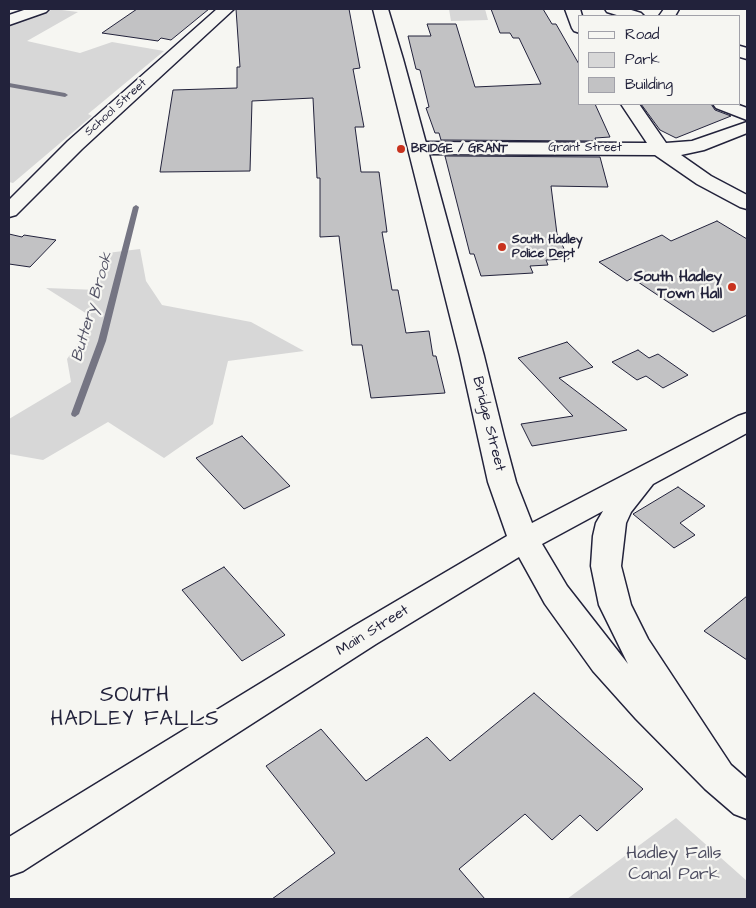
<!DOCTYPE html>
<html>
<head>
<meta charset="utf-8">
<style>
  body { margin:0 }
  #map { position:relative; width:756px; height:908px; overflow:hidden; background:#f6f6f2; font-family:"Architects Daughter",sans-serif }
  canvas { display:block }
  .frame { position:absolute; inset:0; border:10px solid #22223b; pointer-events:none }
  .legend { position:absolute; left:578px; top:15px; width:162px; height:90px; box-sizing:border-box; background:#f6f6f2; border:1px solid #a1a1a9; margin:0; padding:6px 9px; list-style:none; font-size:15px; color:#22223b }
  .legend li { display:flex; align-items:center; gap:10px; height:25px }
  .legend b { width:25px; border:1px solid #a1a1a9 }
</style>
</head>
<body>
<div id="map">
<canvas width="756" height="908"></canvas>
<div class="frame"></div>
<ul class="legend">
<li><b style="height:6px;background:#f6f6f2"></b>Road</li>
<li><b style="height:14px;background:#d7d7d7"></b>Park</li>
<li><b style="height:14px;background:#c2c2c4"></b>Building</li>
</ul>
</div>
<script>
const c = document.querySelector('canvas').getContext('2d');
c.lineJoin = 'round';
function paint(path, color) {
  c.fillStyle = color;
  c.fill(path, 'evenodd');
}
function toPath(rows) {
  const path = new Path2D();
  for (const r of rows) {
    path.moveTo(r[0], r[1]);
    for (let i = 2; i < r.length; i += 2) path.lineTo(r[i], r[i + 1]);
  }
  return path;
}
function strokePath(path, color, width, dash) {
  c.strokeStyle = color;
  c.lineWidth = width;
  c.lineCap = dash ? 'butt' : 'round';
  c.setLineDash(dash || []);
  c.stroke(path);
}
function drawText(font, color, halo, rows, align = 'center') {
  c.font = font + ' "Architects Daughter",sans-serif';
  c.lineWidth = 4.5;
  c.setLineDash([]);
  c.textBaseline = 'middle';
  c.strokeStyle = halo;
  c.fillStyle = color;
  for (const [text, x, y, turn = 0] of rows) {
    c.save();
    c.translate(x, y);
    c.rotate((+turn || 0) * Math.PI / 180);
    c.textAlign = isNaN(turn) ? turn : align;
    if (halo) c.strokeText(text, 0, 0);
    c.fillText(text, 0, 0);
    c.restore();
  }
}
paint(toPath([
  [54,9,78,12,27,41,80,53,112,42,164,51,88,114,92,116,13,183,9,182,9,25],
  [449,9,485,9,488,20,451,21],
  [140,249,146,281,162,305,251,322,304,351,228,361,213,424,164,458,108,422,43,460,9,454,9,419,71,382,67,359,95,319,46,288,98,290,107,253],
  [676,818,747,881,747,899,567,899]
]), '#d7d7d7');
paint(toPath([
  [9,83,65,93,68,95,65,97,9,87,9,83],
  [136,205,139,207,106,341,79,414,75,417,72,416,71,414,98,341,133,207,136,205]
]), '#757583');
const building = toPath([
  [137,9,209,9,171,40,161,38,158,41,102,33,137,9],
  [236,9,349,9,360,68,353,69,364,127,355,127,361,172,379,172,387,232,382,232,392,290,398,290,406,333,429,331,433,356,436,356,445,393,371,398,362,345,352,345,339,236,320,237,320,178,317,178,313,98,252,101,250,171,160,172,173,90,237,88,237,67,240,67,236,9],
  [491,9,543,9,552,24,556,24,580,66,580,104,595,104,610,137,595,138,596,141,441,140,439,133,435,133,426,108,429,107,420,70,416,69,408,36,431,36,427,24,456,24,475,87,541,84,519,38,513,38,510,33,500,33,491,9],
  [641,104,711,104,715,110,731,116,676,138,660,130,641,104],
  [445,156,600,157,608,187,551,186,557,234,569,259,546,260,548,265,530,266,533,273,481,276,474,254,470,254,445,156],
  [717,221,747,239,747,315,713,332,632,278,627,281,599,262,662,235,671,241,717,221],
  [9,234,22,237,24,235,56,240,30,267,9,264,9,234],
  [567,342,593,367,559,378,627,430,532,446,521,424,573,416,518,358,567,342],
  [638,350,649,358,658,354,688,375,663,388,646,376,637,380,612,362,638,350],
  [242,436,290,486,244,509,196,458,242,436],
  [678,487,705,506,680,523,695,535,674,548,633,514,678,487],
  [224,567,285,635,242,661,182,590,224,567],
  [747,596,747,660,704,631,747,596],
  [534,693,643,789,597,831,580,815,552,840,525,814,459,869,485,899,272,899,335,853,266,766,321,729,366,781,427,737,450,761,534,693]
]);
paint(building, '#c2c2c4');
strokePath(building, '#22223b', 1);
const street = toPath([
  [27,9,49,9,46,12,9,25,9,15,27,9],
  [217,9,234,9,82,149,16,215,9,217,9,200,68,141,217,9],
  [565,9,580,9,582,16,580,16,580,33,574,31,572,28,565,9],
  [664,9,679,9,675,16,659,16,664,9],
  [621,104,639,104,666,143,692,141,747,122,747,133,704,150,681,155,711,176,747,195,747,209,740,207,697,184,655,155,418,154,411,152,408,148,411,144,418,142,647,143,621,104],
  [713,104,736,104,747,108,747,120,716,108,713,104]
]);
const secondary = toPath([
  [373,9,388,9,403,59,484,356,504,437,516,482,532,523,738,416,747,413,747,433,653,484,631,512,626,523,621,566,631,605,648,639,731,765,747,779,747,819,734,814,705,789,636,719,593,671,545,604,519,557,376,644,23,871,9,876,9,837,354,626,507,536,488,482,460,356,373,9],
  [603,511,596,523,593,536,591,566,599,605,628,664,567,586,542,544,603,511],
  [605,9,628,9,641,13,644,16,620,16,607,12,605,9],
  [740,46,747,48,747,59,740,57,740,46]
]);
strokePath(street, '#22223b', 3);
strokePath(secondary, '#22223b', 3);
paint(street, '#f6f6f2');
paint(secondary, '#f6f6f2');
for (const [x, y, r, color] of [
  [401,149,5,"#c8321e"],
  [502,247,5,"#c8321e"],
  [732,287,5,"#c8321e"]
]) {
  const dot = new Path2D();
  dot.arc(x, y, r, 0, 2 * Math.PI);
  c.fillStyle = color;
  c.fill(dot);
  strokePath(dot, '#f6f6f2', 2);
}
drawText('12px', '#22223b', '#f6f6f2', [
  ["School Street",116,108,-42],
  ["Grant Street",585,148]
]);
drawText('bold 12px', '#22223b', '#f6f6f2', [
  ["BRIDGE / GRANT",411,149],
  ["South Hadley",512,240],
  ["Police Dept",512,254]
], 'left');
drawText('bold 15px', '#22223b', '#f6f6f2', [
  ["South Hadley",722,278],
  ["Town Hall",722,295]
], 'right');
drawText('15px', '#22223b', '#f6f6f2', [
  ["Bridge Street",488,424,76],
  ["Main Street",373,631,-32]
]);
drawText('italic 16px', '#535365', '#f6f6f2', [
  ["Buttery Brook",93,307,-74]
]);
drawText('18px', '#4f4f62', '#f6f6f2', [
  ["Hadley Falls",674,854],
  ["Canal Park",674,875]
]);
c.letterSpacing = '1px';
drawText('21px', '#22223b', '#f6f6f2', [
  ["SOUTH",135,697],
  ["HADLEY FALLS",135,721]
]);
c.letterSpacing = '0px';
</script>
</body>
</html>
